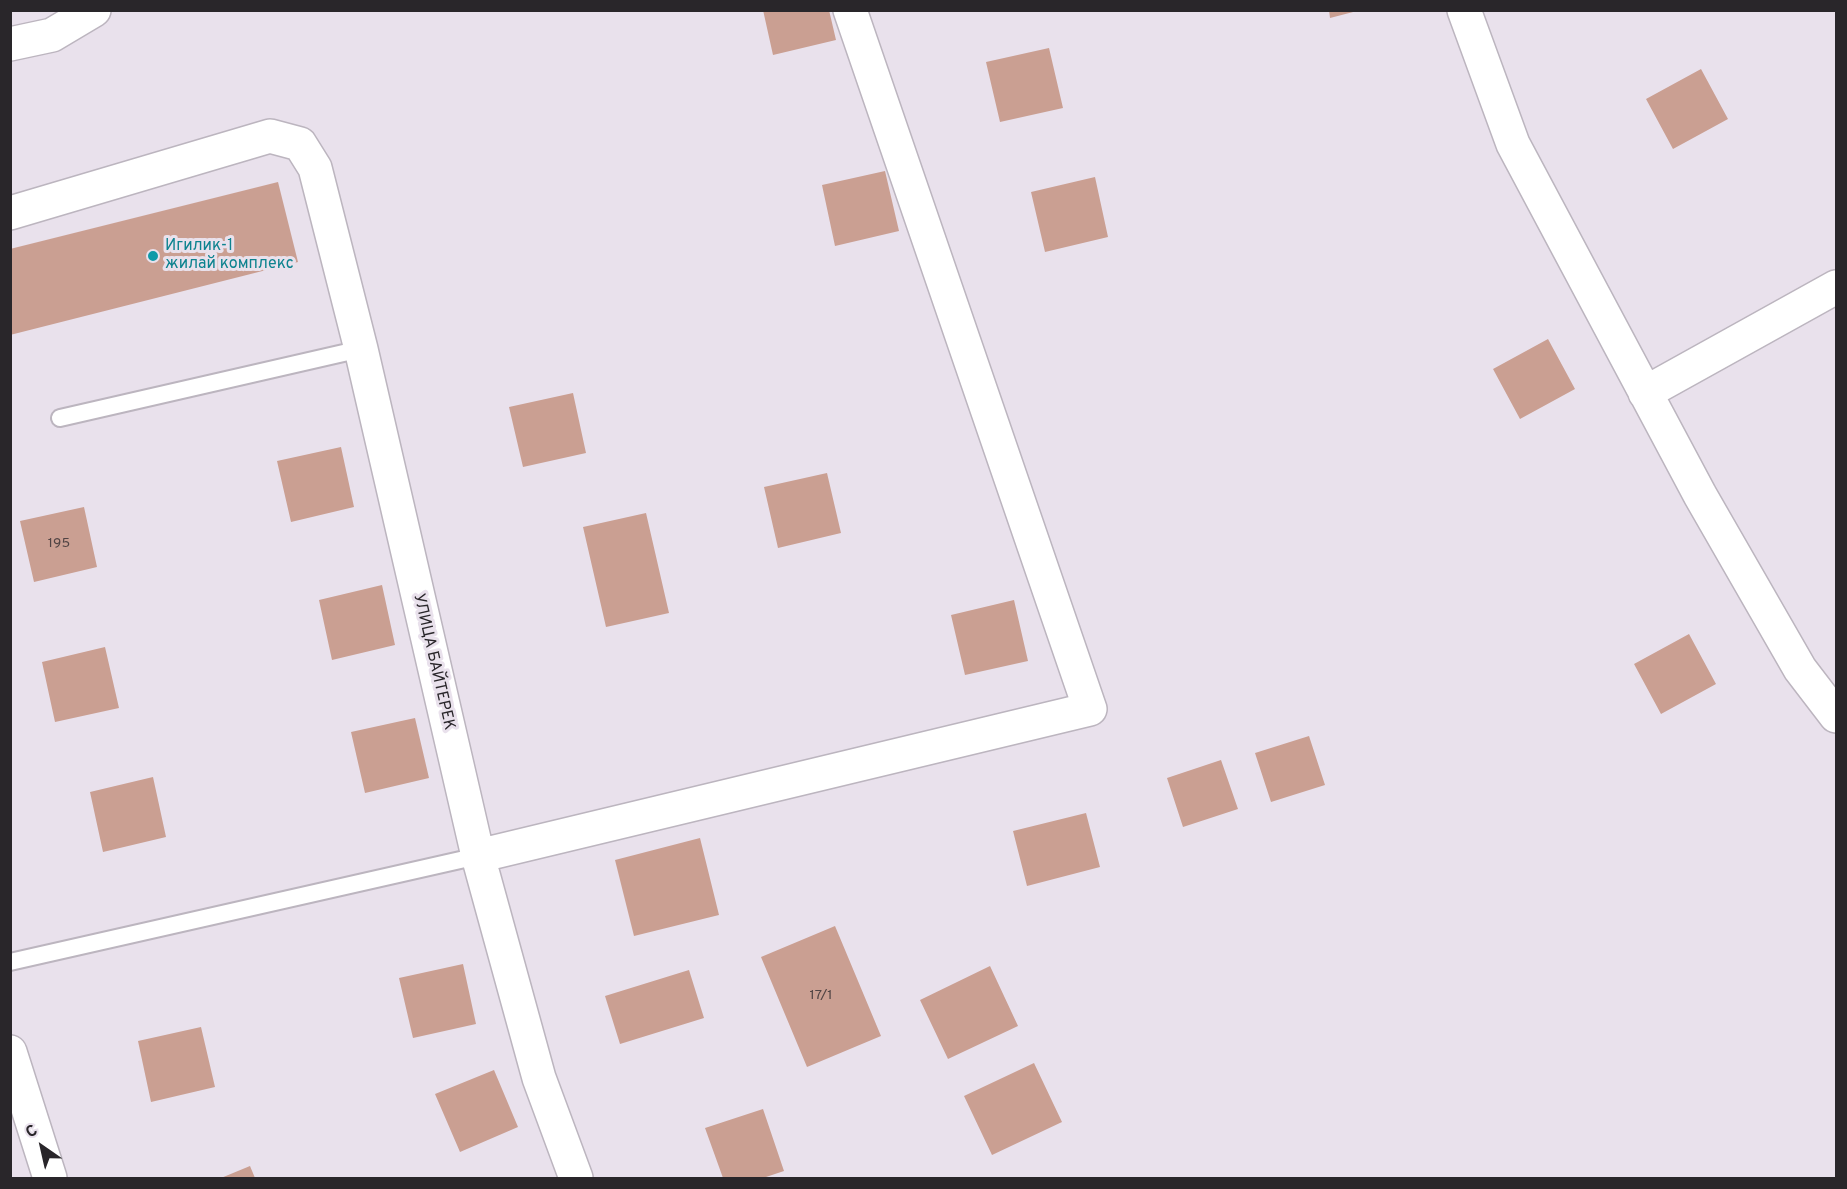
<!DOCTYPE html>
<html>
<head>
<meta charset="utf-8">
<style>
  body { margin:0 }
  #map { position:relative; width:1847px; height:1189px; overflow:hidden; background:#e9e1ec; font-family:Overpass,sans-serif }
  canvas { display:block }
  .frame { position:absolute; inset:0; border:12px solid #29262a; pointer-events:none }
  .north { position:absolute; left:12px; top:1117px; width:60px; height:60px; -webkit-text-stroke:4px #e9e1ec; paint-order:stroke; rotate:326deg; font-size:16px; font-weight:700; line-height:24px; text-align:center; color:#29262a }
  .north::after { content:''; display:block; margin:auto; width:21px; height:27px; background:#29262a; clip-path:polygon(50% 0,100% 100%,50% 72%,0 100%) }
</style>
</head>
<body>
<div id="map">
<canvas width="1847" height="1189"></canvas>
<div class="frame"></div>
<div class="north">С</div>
</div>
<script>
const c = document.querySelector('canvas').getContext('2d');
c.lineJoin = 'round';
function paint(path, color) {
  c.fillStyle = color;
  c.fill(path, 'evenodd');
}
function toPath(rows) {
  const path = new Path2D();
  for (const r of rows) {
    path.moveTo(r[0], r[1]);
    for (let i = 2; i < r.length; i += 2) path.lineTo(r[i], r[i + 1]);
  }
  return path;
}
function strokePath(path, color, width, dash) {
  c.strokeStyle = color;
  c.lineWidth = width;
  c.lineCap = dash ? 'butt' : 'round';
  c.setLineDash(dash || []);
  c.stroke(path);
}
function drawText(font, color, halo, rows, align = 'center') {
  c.font = font + ' Overpass,sans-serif';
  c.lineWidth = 6;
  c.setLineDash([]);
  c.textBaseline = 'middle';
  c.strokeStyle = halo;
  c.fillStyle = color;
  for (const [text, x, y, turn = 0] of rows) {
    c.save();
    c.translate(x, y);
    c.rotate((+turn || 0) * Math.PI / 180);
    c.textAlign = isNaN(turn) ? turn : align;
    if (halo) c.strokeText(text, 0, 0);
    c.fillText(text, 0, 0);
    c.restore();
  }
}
paint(toPath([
  [763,10,829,10,836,40,773,55],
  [1329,10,1357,10,1357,11,1330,18],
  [1049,48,1063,108,1000,122,986,62],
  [1701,69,1728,119,1673,149,1646,99],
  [885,171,899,231,835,246,822,185],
  [1095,177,1108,237,1045,252,1031,192],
  [278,182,298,262,10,335,10,249],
  [1548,339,1575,389,1520,419,1493,369],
  [573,393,586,453,523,467,509,407],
  [341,447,354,507,291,522,277,461],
  [827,473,841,533,778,548,764,487],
  [84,507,97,567,34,582,20,521],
  [646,513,669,613,606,627,583,527],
  [382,585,395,645,332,660,319,600],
  [1014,600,1028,661,965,675,951,615],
  [1689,634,1716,684,1661,714,1634,664],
  [105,647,119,708,55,722,42,662],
  [415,718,429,778,365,793,351,732],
  [1309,736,1325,785,1271,802,1255,753],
  [1221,760,1238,809,1183,827,1167,778],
  [153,777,166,837,103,852,90,792],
  [1086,813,1100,867,1027,886,1013,831],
  [700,838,719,915,634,936,615,860],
  [835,926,881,1036,807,1067,761,957],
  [463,964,476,1024,413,1038,399,978],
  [990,966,1018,1026,948,1059,920,1000],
  [689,970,704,1018,620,1044,605,996],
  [201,1027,215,1087,151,1102,138,1041],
  [1034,1063,1062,1122,992,1155,964,1096],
  [494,1070,518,1127,460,1152,435,1094],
  [763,1109,784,1171,763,1178,723,1178,705,1128],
  [250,1166,255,1178,221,1178]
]), '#ca9f92');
const service = toPath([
  [60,418,361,349],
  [10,962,478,856]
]);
const minor = toPath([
  [1464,10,1513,144,1700,495,1800,669,1836,716],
  [10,44,52,35,94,10],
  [10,213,270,136,300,144,315,168,361,349,478,856,539,1078,576,1178],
  [1645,393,1836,287],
  [478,856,1090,709,850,10],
  [10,1052,50,1178]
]);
strokePath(service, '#bcb5bf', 20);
strokePath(minor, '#bcb5bf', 36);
strokePath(service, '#fff', 16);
strokePath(minor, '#fff', 33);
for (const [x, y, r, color] of [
  [153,256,6,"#0f9aa8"]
]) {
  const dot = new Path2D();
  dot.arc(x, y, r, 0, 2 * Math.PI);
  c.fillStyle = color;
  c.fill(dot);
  strokePath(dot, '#e9e1ec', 2);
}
drawText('14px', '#514444', null, [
  ["195",59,544],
  ["17/1",821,996]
]);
drawText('16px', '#0d838f', '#e9e1ec', [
  ["Игилик-1",165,247],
  ["жилай комплекс",165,265]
], 'left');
drawText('16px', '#29262a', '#e9e1ec', [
  ["УЛИЦА БАЙТЕРЕК",433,662,77]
]);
</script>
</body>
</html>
